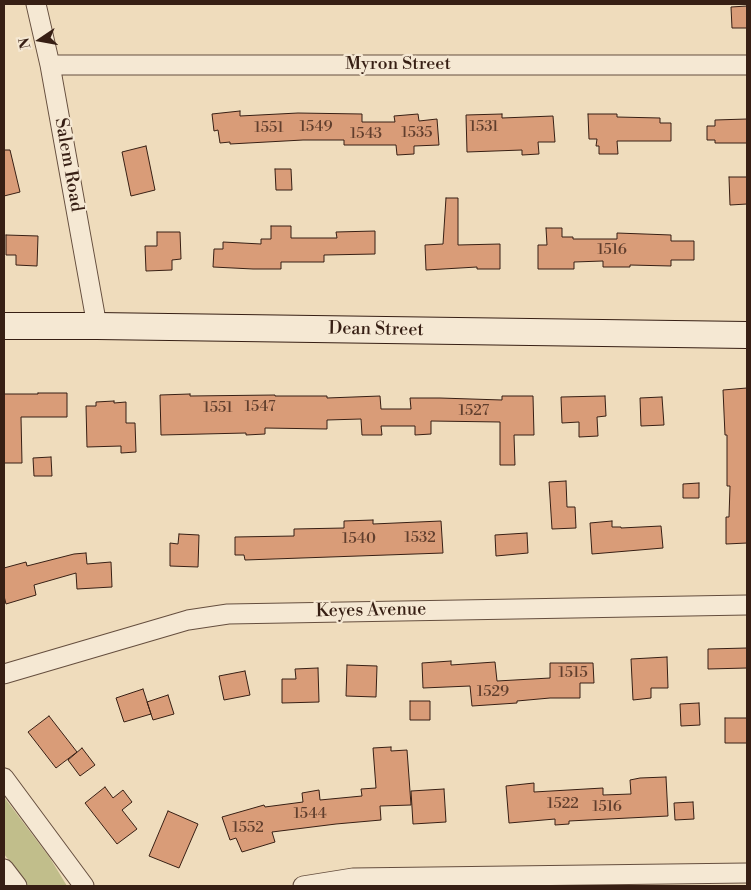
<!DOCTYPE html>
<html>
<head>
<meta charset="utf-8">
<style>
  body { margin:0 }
  #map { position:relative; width:751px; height:890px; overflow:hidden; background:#efdcbc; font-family:"Libre Bodoni",serif }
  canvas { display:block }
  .frame { position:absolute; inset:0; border:5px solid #371f14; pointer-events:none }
  .north { position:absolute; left:15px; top:15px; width:50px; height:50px; -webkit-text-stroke:4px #f5e8d3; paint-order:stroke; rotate:258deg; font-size:14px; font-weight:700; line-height:20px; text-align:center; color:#371f14 }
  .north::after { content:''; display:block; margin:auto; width:18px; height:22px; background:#371f14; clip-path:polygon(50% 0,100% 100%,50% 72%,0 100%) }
</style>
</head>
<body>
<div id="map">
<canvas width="751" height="890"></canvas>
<div class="frame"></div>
<div class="north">N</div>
</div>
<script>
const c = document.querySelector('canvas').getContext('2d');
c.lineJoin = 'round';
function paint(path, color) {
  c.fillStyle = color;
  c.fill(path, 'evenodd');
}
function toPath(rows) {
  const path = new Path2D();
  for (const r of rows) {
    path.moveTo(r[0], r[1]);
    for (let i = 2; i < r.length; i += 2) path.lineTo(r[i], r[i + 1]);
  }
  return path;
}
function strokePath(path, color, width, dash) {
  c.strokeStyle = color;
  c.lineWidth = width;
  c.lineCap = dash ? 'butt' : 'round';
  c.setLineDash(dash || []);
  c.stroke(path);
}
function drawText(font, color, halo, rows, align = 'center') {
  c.font = font + ' "Libre Bodoni",serif';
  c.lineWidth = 4.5;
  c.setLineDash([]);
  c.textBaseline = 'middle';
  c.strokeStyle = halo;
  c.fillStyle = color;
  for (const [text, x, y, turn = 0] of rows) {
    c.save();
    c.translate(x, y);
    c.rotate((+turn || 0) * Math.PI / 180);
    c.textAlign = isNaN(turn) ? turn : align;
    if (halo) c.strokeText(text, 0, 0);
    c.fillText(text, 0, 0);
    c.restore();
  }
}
paint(toPath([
  [4,797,50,858,67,886,28,886,4,854]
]), '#c1be8b');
const building = toPath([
  [747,6,747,28,732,28,731,7,747,6],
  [240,111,240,116,298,113,362,114,362,122,395,122,394,116,418,114,419,121,437,119,439,145,414,146,414,154,397,155,396,145,344,145,344,140,303,140,230,144,230,142,220,143,218,130,214,131,212,114,240,111],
  [502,114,502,118,553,116,555,142,538,142,539,154,522,155,522,150,467,152,466,115,502,114],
  [588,114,617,114,617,117,660,118,660,123,671,123,671,141,617,141,618,154,599,154,599,146,596,146,597,139,589,139,588,114],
  [747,119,747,143,715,143,715,140,707,140,707,126,715,126,715,120,747,119],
  [146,146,155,190,131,196,122,152,146,146],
  [4,150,10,150,20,192,4,196,4,150],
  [275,169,291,169,292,190,276,190,275,169],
  [729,177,747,177,747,204,730,205,729,177],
  [446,198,458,198,458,245,500,244,500,269,477,269,477,267,426,270,425,245,443,244,446,198],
  [271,226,291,226,291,238,337,238,336,232,375,231,375,254,324,255,324,262,281,262,281,269,253,269,213,267,214,249,223,249,223,242,261,244,261,239,271,239,271,226],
  [546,228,562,228,562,237,573,237,573,239,617,239,617,233,671,235,671,241,694,241,694,260,671,260,671,266,630,265,630,267,603,267,603,261,574,262,574,269,538,269,538,245,547,245,546,228],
  [157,232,180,232,181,259,172,260,172,270,146,271,145,246,157,246,157,232],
  [6,235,38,236,37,266,16,265,16,255,6,255,6,235],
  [747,388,747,543,726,544,726,517,729,517,730,486,727,486,727,435,725,435,723,390,747,388],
  [38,393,67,393,67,417,21,417,22,463,4,463,4,394,38,394,38,393],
  [190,394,190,396,275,395,275,396,327,396,327,398,380,396,381,409,411,409,410,398,440,398,502,400,502,396,533,396,534,435,514,435,515,465,500,465,500,422,431,421,431,434,415,435,415,426,381,426,382,435,362,435,361,419,327,420,327,429,265,428,265,434,246,435,246,433,161,435,160,395,190,394],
  [605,396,606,416,597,417,598,436,579,437,579,422,562,423,561,397,605,396],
  [662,397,664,425,641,426,640,398,662,397],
  [114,401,114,403,126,402,126,423,135,423,136,452,121,453,121,446,87,447,86,406,96,406,96,402,114,401],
  [51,457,52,476,34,476,33,458,51,457],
  [566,481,567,507,575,507,576,528,552,529,549,482,566,481],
  [699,483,699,498,683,498,683,484,699,483],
  [373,520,373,524,441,521,443,553,245,560,244,555,235,555,235,537,294,536,294,529,344,528,344,521,373,520],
  [612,521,612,527,621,527,621,528,661,526,663,548,592,554,590,523,612,521],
  [527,533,528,553,496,556,495,535,527,533],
  [179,534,199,535,198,567,170,566,170,543,178,544,179,534],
  [86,553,87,564,111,562,112,587,77,589,76,573,34,585,36,595,6,604,4,596,4,568,26,562,27,566,74,554,86,553],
  [747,648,747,668,708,669,708,649,747,648],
  [667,657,668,688,651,688,651,698,633,700,631,659,667,657],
  [451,661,451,665,495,662,497,681,550,678,550,663,593,663,594,683,580,683,580,698,550,698,517,701,517,703,472,706,470,686,423,688,422,663,451,661],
  [347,665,377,666,376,697,346,696,347,665],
  [318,668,319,702,282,703,282,679,296,679,295,669,318,668],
  [245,671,250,695,224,700,219,676,245,671],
  [143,689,151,714,124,722,116,698,143,689],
  [168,695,174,714,153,720,147,702,168,695],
  [410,701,430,701,430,720,410,720,410,701],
  [699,703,700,725,681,726,680,704,699,703],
  [49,716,77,752,56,768,28,732,49,716],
  [725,718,747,718,747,743,725,743,725,718],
  [391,747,391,751,407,750,411,805,380,806,381,820,336,824,272,832,275,842,242,852,236,838,230,840,222,817,264,805,265,807,303,802,302,793,319,790,320,800,362,796,361,789,376,788,373,748,391,747],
  [82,748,95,765,80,776,68,760,82,748],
  [666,777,668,816,569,821,569,824,555,825,555,819,509,823,506,786,534,783,534,792,603,788,603,795,631,794,630,780,640,778,666,777],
  [105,787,113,798,123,790,132,802,122,810,137,829,117,844,85,803,105,787],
  [444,789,446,822,413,824,411,791,444,789],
  [693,802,694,819,675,820,674,803,693,802],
  [168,811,198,824,179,868,149,856,168,811]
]);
paint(building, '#d99c78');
strokePath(building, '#371f14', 1);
const street = toPath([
  [36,4,50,65,97,326],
  [50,65,747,65],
  [4,674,188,620,228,614,747,605],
  [4,778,84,886],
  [4,869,17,886],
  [303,886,353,878,747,873]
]);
const secondary = toPath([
  [4,326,97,326,747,335]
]);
strokePath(street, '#654e3e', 21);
strokePath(secondary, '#371f14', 28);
strokePath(street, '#f5e8d3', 19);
strokePath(secondary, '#f5e8d3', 26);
drawText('15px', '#603e2d', null, [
  ["1549",316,127],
  ["1531",484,127],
  ["1551",269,128],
  ["1535",417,133],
  ["1543",366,134],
  ["1516",612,250],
  ["1547",260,407],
  ["1551",218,408],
  ["1527",474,411],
  ["1532",420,538],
  ["1540",359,539],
  ["1515",573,673],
  ["1529",493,692],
  ["1522",563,804],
  ["1516",607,807],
  ["1544",310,814],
  ["1552",248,828]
]);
drawText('18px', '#371f14', '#f5e8d3', [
  ["Myron Street",398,65],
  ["Salem Road",68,165,80],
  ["Dean Street",376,330,1],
  ["Keyes Avenue",371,611,-1]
]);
</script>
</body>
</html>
